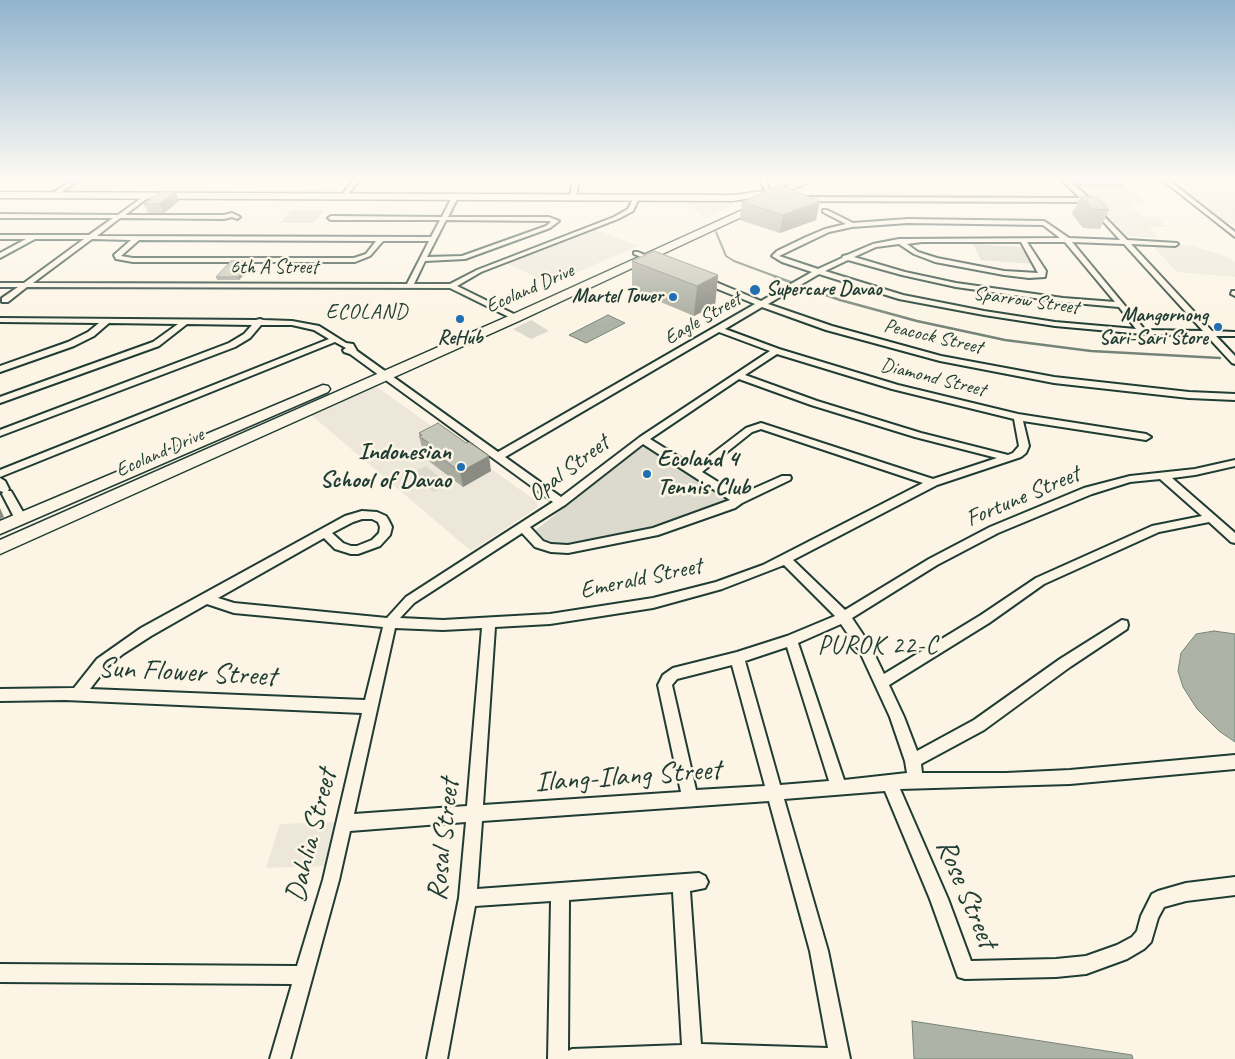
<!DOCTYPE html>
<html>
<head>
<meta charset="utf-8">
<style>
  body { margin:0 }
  canvas { display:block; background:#fcf5e5 }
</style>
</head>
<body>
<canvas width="1235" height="1059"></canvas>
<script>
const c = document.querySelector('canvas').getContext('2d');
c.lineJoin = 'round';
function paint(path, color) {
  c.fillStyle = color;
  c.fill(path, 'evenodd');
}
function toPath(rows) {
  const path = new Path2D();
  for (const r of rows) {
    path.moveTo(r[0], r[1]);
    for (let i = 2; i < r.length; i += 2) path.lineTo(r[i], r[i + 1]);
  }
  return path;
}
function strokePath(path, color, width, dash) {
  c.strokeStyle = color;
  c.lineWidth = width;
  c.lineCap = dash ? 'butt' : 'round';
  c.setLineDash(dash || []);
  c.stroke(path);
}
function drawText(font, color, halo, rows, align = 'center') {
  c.font = font + ' Caveat,sans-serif';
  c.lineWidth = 5;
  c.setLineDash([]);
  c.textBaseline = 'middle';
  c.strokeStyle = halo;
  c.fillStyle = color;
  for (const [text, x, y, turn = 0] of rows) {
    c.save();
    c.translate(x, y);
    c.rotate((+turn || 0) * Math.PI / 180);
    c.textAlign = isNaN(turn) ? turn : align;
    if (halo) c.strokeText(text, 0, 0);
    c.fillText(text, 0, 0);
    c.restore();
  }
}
paint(toPath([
  [833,178,900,178,915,182,921,178,1027,178,1005,192,949,190,954,196,865,196,857,185],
  [1066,178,1113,178,1124,184,1147,205,1130,204,1142,217,1157,218,1168,227,1149,227,1159,238,1126,236],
  [1166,178,1235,182,1235,225,1224,222],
  [82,179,127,180,108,193,61,192],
  [728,201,735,204,707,219,683,202],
  [593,229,638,246,550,284,506,263],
  [1150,243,1194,246,1230,258,1235,262,1235,277,1177,272],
  [377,387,536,501,538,507,471,551,310,414,369,388],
  [337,822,326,866,266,868,280,824]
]), '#ece7d8');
paint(toPath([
  [291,210,324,211,314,223,280,223],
  [973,244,1022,247,1034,264,981,260],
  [531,320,549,331,531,339,513,329],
  [643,446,730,502,685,519,642,531,565,545,556,545,541,540,533,532],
  [426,466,448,484,434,492,412,473]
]), '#dcdacc');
const water = toPath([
  [608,315,625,323,586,343,569,335,608,315],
  [1214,631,1235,634,1235,742,1219,731,1197,709,1183,687,1178,671,1181,653,1196,634,1214,631],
  [912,1021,1132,1055,1133,1059,914,1059,912,1021]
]);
paint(water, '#aeb3a7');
strokePath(water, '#758479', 1);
strokePath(toPath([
  [716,232,726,256,734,261,777,277]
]), '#758479', 2);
strokePath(toPath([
  [774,276,793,283],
  [803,287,840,300,917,321,1005,340,1091,351,1220,358]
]), '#758479', 2.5);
const minor = toPath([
  [76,178,83,178,53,197,48,196,76,178],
  [355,178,361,178,345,198,341,198,341,196,355,178],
  [573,178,579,178,576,198,573,200,570,198,573,178],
  [1160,178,1166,178,1235,232,1235,237,1160,178],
  [147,194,149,197,125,215,224,215,232,213,240,217,237,219,232,217,224,219,120,218,97,236,431,237,440,220,331,220,328,218,331,216,442,217,452,197,455,195,458,197,448,217,549,217,559,221,550,228,465,259,425,261,414,284,450,284,477,270,614,217,628,209,634,197,639,198,633,211,618,219,481,272,457,286,518,316,519,318,515,320,450,288,27,287,8,302,2,302,2,298,18,287,0,287,0,283,24,283,84,239,35,239,0,258,0,253,26,239,0,239,0,235,89,235,113,218,0,218,0,214,118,215,147,194],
  [446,220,549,221,551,222,546,226,462,256,427,257,446,220],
  [92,239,131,240,114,255,116,259,133,262,355,262,370,256,383,241,429,241,407,284,33,283,92,239],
  [139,240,376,241,366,254,354,258,133,258,121,256,139,240],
  [1094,206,1127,240,1177,243,1178,244,1175,246,1131,244,1212,331,1235,332,1235,336,1216,336,1235,356,1235,364,1232,363,1207,336,1143,334,1055,326,984,315,899,299,819,274,768,304,832,326,941,356,1054,377,1189,392,1235,394,1235,400,1189,398,1054,383,940,361,826,330,762,307,725,329,779,349,898,385,1018,414,1146,434,1151,437,1146,440,1023,421,1029,446,1026,453,1021,457,937,485,793,560,845,610,929,559,990,527,1084,488,1130,476,1195,469,1235,460,1235,466,1195,475,1172,478,1235,533,1235,543,1231,542,1209,522,1159,532,1044,584,989,623,889,685,904,717,917,751,974,720,1060,659,1122,620,1127,621,1128,625,1127,629,1070,667,984,730,921,764,922,773,1006,773,1070,770,1235,755,1235,769,1070,784,900,789,948,899,971,961,1056,959,1086,956,1117,945,1132,937,1137,931,1141,916,1152,894,1158,891,1186,883,1235,877,1235,895,1186,901,1164,907,1158,918,1151,942,1144,949,1127,959,1086,974,1056,977,965,979,958,977,930,899,885,791,784,799,828,951,850,1059,548,1059,551,901,475,906,447,1059,427,1059,459,898,466,822,350,831,339,880,290,1059,270,1059,292,984,0,982,0,964,297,966,323,880,362,713,65,700,0,701,0,689,74,688,97,659,141,628,345,516,362,511,377,512,386,516,388,519,392,527,390,535,380,546,358,554,351,554,335,549,324,538,218,598,234,603,387,618,406,597,553,502,350,354,344,352,343,350,346,348,335,342,0,477,0,470,329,339,314,330,292,325,261,325,250,338,235,347,0,436,0,430,229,343,244,334,252,325,187,324,159,346,0,403,0,397,153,342,178,324,109,323,94,336,74,346,0,372,0,366,68,342,88,332,99,323,0,322,0,318,256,320,260,319,263,320,292,321,319,326,346,343,353,344,357,351,498,452,755,304,700,282,700,278,706,278,761,301,812,272,782,262,772,256,777,251,806,237,825,229,846,224,823,212,823,210,827,210,853,223,908,219,1044,221,1069,238,1120,240,1092,209,1091,208,1094,206],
  [908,223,1043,225,1060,238,899,239,873,244,847,255,843,256,842,258,818,269,779,256,829,232,852,227,908,223],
  [922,242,1021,242,1038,273,1004,271,937,258,918,252,907,244,922,242],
  [1027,242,1065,242,1115,302,1063,298,956,283,905,272,854,257,876,247,899,244,914,254,935,262,1004,275,1029,278,1045,277,1046,271,1027,242],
  [1072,242,1124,244,1203,331,1145,330,1072,242],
  [848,260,902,275,956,287,1063,302,1119,307,1136,329,1055,322,984,311,903,295,825,271,848,260],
  [719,332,770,351,640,437,561,497,505,457,719,332],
  [777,354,892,389,1014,419,1019,446,1013,453,1008,455,921,433,817,401,745,375,777,354],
  [739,379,811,405,915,437,997,458,933,479,761,423,746,428,695,467,650,439,739,379],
  [761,429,923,483,763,565,716,582,653,598,550,614,443,620,400,618,414,603,522,533,535,547,551,552,568,553,658,535,735,508,742,503,790,480,791,478,790,476,782,476,739,495,702,472,752,432,761,429],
  [643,444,730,500,653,528,568,545,551,544,543,541,530,527,565,505,643,444],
  [1160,479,1202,516,1152,526,1036,578,981,615,884,674,870,645,852,618,937,565,998,533,1092,494,1130,482,1160,479],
  [362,519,372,519,378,522,380,527,379,533,372,540,357,546,351,546,343,543,332,533,353,522,362,519],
  [784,565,835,616,787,636,737,652,673,668,663,675,658,685,681,792,483,805,495,627,550,624,653,608,722,589,784,565],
  [207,604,234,613,383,627,365,700,90,689,107,667,123,654,151,636,207,604],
  [841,624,860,652,890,717,905,761,907,773,844,780,798,643,841,624],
  [395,628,443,630,482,628,467,806,354,814,395,628],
  [787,647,829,781,780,785,745,661,787,647],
  [732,665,765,786,696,790,672,685,677,679,732,665],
  [769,801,810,951,828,1048,701,1044,690,891,705,888,708,882,705,876,699,873,477,889,482,821,769,801],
  [673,892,682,1045,572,1049,568,1051,569,900,673,892],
  [634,252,638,252,658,261,653,262,634,254,634,252],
  [1232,291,1235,291,1235,296,1231,294,1232,291],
  [0,478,5,481,9,489,8,491,11,491,27,519,25,522,17,522,15,519,2,494,3,492,0,491,0,478]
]);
const tertiary = toPath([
  [759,178,765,178,771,194,767,194,759,178],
  [1060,178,1067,178,1089,198,1089,202,796,201,792,199,796,197,1080,198,1060,178]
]);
const primary = toPath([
  [807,178,819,178,784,193,733,201,0,198,0,192,733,195,779,189,807,178],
  [760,202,763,203,763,207,519,321,0,554,0,540,511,315,760,202],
  [323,385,328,386,330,389,328,392,0,534,0,521,323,385]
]);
strokePath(minor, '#1f3d34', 4);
strokePath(tertiary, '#1f3d34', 4);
strokePath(primary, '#1f3d34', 3);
paint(minor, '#fcf5e5');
paint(tertiary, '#fcf5e5');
paint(primary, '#fcf5e5');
paint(toPath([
  [1071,178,1129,178,1124,188,1080,187],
  [175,192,179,201,164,213,148,213,144,204],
  [1081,196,1109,210,1100,229,1083,228,1072,214],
  [820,201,816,220,780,233,740,220,742,202],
  [253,261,254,264,239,280,217,280,216,277],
  [632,261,718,275,715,305,694,316,632,290],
  [419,433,491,471,463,487,430,462,429,456,423,451,419,436,420,436]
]), '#a9ab9f');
paint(toPath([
  [175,192,179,201,164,213,159,204],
  [820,201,816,220,780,233,783,215],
  [253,261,254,264,239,280,238,277],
  [718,275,715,305,694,316,697,286],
  [489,456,491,471,463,487,460,472],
  [0,508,4,517,0,519]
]), '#8a8b82');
const building = toPath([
  [779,185,820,201,783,215,742,202,779,185],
  [160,192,175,192,159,204,144,204,160,192],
  [1081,196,1097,197,1109,210,1092,209,1081,196],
  [654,251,718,275,697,286,632,261,654,251],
  [231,261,253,261,238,277,216,277,231,261],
  [438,423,466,443,469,442,489,456,460,472,426,446,430,444,419,436,422,435,419,433,438,423]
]);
paint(building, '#c5c7b9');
strokePath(building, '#8a8b82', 1);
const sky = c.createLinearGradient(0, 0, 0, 326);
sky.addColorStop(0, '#91b4ce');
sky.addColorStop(0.55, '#fefaf3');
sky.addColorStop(1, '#fefaf300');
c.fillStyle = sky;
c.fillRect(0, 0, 1235, 326);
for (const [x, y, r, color] of [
  [755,290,6,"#1f6fb2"],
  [673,297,5,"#1f6fb2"],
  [460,319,5,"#1f6fb2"],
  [1218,327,5,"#1f6fb2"],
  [461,467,5,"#1f6fb2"],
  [647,474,5,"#1f6fb2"]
]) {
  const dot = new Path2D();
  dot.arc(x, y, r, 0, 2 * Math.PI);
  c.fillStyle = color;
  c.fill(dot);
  strokePath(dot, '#fcf5e5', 2);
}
drawText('20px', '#1f3d34', '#fcf5e5', [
  ["6th A Street",274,268],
  ["Ecoland Drive",530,289,-24],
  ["Sparrow Street",1026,301,8],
  ["Eagle Street",703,319,-30],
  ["Peacock Street",933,337,13],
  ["Diamond Street",933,378,14],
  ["Ecoland Drive",160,453,-24]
]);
drawText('bold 20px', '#1f3d34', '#fcf5e5', [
  ["Supercare Davao",766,290,"left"],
  ["Martel Tower",663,297],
  ["Mangornong",1208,316],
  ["Sari-Sari Store",1208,339],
  ["ReHub",460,339,"center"]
], 'right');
c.letterSpacing = '1px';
drawText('21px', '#1f3d34', '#fcf5e5', [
  ["ECOLAND",367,312]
]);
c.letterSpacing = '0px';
drawText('bold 24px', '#1f3d34', '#fcf5e5', [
  ["Indonesian",451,453],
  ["School of Davao",451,481],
  ["Ecoland 4",657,460,"left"],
  ["Tennis Club",657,488,"left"]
], 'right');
drawText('24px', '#1f3d34', '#fcf5e5', [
  ["Opal Street",569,469,-37],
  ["Fortune Street",1023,497,-23],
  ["Emerald Street",641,579,-12]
]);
c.letterSpacing = '1px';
drawText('25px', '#1f3d34', '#fcf5e5', [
  ["PUROK 22-C",878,646]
]);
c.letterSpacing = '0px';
drawText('29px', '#1f3d34', '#fcf5e5', [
  ["Sun Flower Street",187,673,3],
  ["Ilang-Ilang Street",628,777,-4],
  ["Dahlia Street",312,836,-76],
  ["Rosal Street",444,840,-84],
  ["Rose Street",966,894,67]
]);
</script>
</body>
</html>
